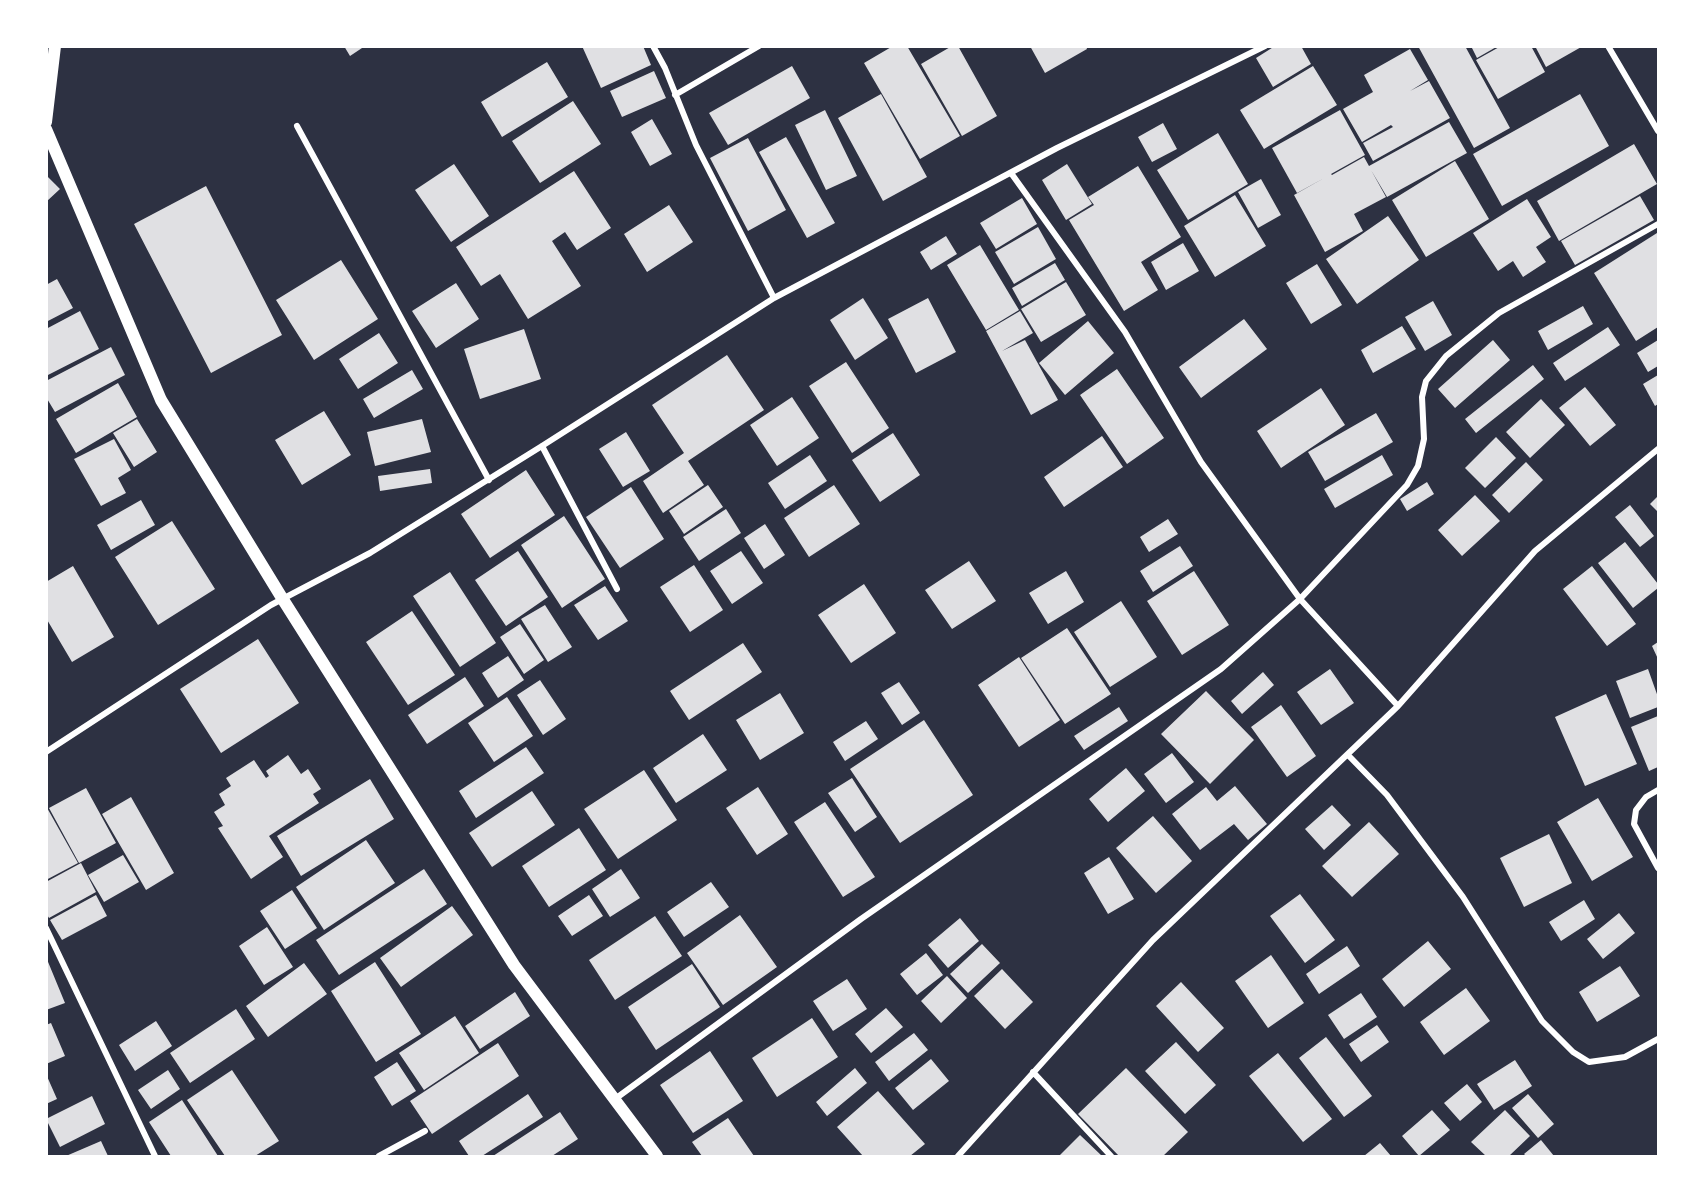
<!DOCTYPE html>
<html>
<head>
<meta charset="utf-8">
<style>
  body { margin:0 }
  #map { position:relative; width:1705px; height:1203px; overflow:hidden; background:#2d3142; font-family:"Fira Sans",sans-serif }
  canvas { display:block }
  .frame { position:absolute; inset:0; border:48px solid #fff; pointer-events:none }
</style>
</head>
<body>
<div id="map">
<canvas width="1705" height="1203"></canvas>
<div class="frame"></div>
</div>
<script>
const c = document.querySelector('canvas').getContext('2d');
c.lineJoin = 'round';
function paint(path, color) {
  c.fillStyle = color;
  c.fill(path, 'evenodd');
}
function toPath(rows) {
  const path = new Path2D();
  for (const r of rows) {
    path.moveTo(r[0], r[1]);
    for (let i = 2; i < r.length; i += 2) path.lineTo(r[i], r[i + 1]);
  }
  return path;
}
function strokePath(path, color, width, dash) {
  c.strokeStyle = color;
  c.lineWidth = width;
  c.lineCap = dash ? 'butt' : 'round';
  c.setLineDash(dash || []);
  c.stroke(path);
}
paint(toPath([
  [344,46,365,46,350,56],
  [582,46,643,46,651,65,601,88],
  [893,46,907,46,960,136,920,159,864,63],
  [952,46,958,46,997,116,962,136,921,64],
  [1030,46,1086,46,1087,49,1045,73],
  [1275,46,1301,46,1311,64,1273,87,1256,58],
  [1418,46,1465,46,1510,128,1474,148],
  [1471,46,1498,46,1477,58],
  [1501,46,1531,46,1545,72,1498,99,1476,60],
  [1535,46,1583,46,1546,67],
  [1410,49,1428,80,1410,91,1429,81,1450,118,1373,161,1363,143,1393,127,1391,125,1362,142,1343,109,1373,92,1364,75],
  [547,62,568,97,502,137,481,102],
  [792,66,810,98,728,145,709,113],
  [1313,66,1337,105,1264,149,1240,110],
  [654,71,666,98,622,117,610,91],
  [881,94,927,177,883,201,838,118],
  [1580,94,1609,146,1502,206,1473,154],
  [573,101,601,144,540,183,512,141],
  [825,110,857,176,826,190,795,125],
  [1340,110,1365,155,1331,174,1332,175,1364,157,1369,166,1449,122,1467,153,1387,197,1371,170,1386,197,1354,214,1363,231,1325,252,1294,195,1326,177,1297,193,1272,148],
  [652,119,672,154,650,166,631,132],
  [1163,123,1177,149,1152,162,1138,137],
  [1218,133,1248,184,1188,220,1157,170],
  [786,137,835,223,807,238,759,152],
  [748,138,786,210,748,231,710,158],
  [1634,144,1657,184,1559,241,1537,201],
  [1455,161,1489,219,1426,257,1392,200],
  [454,164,489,216,451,242,415,190],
  [1067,164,1092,204,1066,220,1042,180],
  [1138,166,1181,237,1141,262,1158,290,1124,311,1069,220,1094,205,1088,197],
  [574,171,611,228,577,250,565,232,552,241,581,286,528,319,500,274,481,286,456,247],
  [46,175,60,189,46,202],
  [1261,179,1281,215,1258,228,1238,192],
  [206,186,282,335,211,373,134,224],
  [1235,195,1266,246,1215,277,1184,226],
  [1640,196,1654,220,1575,265,1561,241],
  [1022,198,1037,224,996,249,980,223],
  [1527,199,1551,237,1536,247,1546,262,1523,277,1513,261,1498,271,1473,233],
  [669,205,693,242,647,272,624,234],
  [1388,216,1419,260,1357,304,1326,259],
  [1038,227,1056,259,1014,284,995,252],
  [1657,233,1658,327,1636,341,1594,273],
  [946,236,957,254,931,270,920,252],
  [1183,243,1199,271,1166,290,1151,262],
  [980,245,1019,310,986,330,947,265],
  [341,260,378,319,314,360,276,300],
  [1055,263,1065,280,1022,306,1012,288],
  [1317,264,1342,305,1311,324,1286,283],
  [57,279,73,308,46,322,46,285],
  [1066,282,1086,315,1041,342,1021,309],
  [456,283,479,319,436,348,412,311],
  [863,298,888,338,855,360,830,320],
  [928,298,956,352,916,373,888,319],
  [1433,301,1452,335,1425,351,1405,317],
  [1583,306,1593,324,1548,350,1538,331],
  [80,311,99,349,46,376,46,329],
  [1020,311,1033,333,1002,351,1025,340,1058,400,1031,415,986,331],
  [1244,319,1267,349,1201,398,1179,367],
  [1088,321,1114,353,1065,395,1039,363],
  [1402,326,1416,349,1373,373,1361,350],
  [1608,327,1620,345,1565,381,1553,363],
  [524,329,541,379,480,399,464,349],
  [379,333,398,363,358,389,339,359],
  [1493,340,1510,360,1455,408,1438,389],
  [1658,340,1658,366,1648,372,1637,353],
  [111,347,125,375,55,412,46,397,46,381],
  [727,355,764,410,688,461,704,485,663,513,643,481,684,453,652,405],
  [846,362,889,428,852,453,809,386],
  [1533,365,1544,379,1476,433,1465,419],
  [1117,369,1164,438,1127,464,1080,395],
  [412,370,423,389,374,418,363,399],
  [1658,375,1658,404,1655,406,1643,384],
  [118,383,137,417,76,453,56,419],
  [1585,387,1616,425,1590,446,1559,408],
  [1321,388,1345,425,1281,468,1257,431],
  [792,397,819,438,777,466,750,425],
  [1541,399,1565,425,1530,458,1506,432],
  [324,411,351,455,302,485,275,440],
  [1376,413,1393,442,1325,481,1308,452],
  [137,419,157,452,134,467,113,433],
  [422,419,431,452,375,466,367,432],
  [626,432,650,471,623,487,599,449],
  [893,433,920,475,880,502,852,460],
  [1102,436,1123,467,1064,507,1044,477],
  [1496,437,1516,458,1485,488,1465,468],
  [114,439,131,470,118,478,126,493,101,506,74,459],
  [810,455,827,481,785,509,768,483],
  [1382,455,1393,475,1335,508,1324,489],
  [1526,462,1543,480,1509,513,1492,495],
  [430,469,432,483,380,491,378,476],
  [526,470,555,515,490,558,461,514],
  [1427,482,1434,494,1407,511,1400,499],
  [708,485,723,507,684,534,669,511],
  [834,485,860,524,809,557,784,518],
  [631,487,664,539,620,568,586,517],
  [1475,495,1500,521,1462,556,1438,530],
  [1658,496,1658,512,1650,504],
  [141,500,155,525,111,550,97,525],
  [1630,505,1654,536,1640,547,1615,517],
  [726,509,741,533,699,561,683,537],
  [564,516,605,579,562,608,521,545],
  [1168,519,1178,534,1149,552,1140,537],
  [172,521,215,589,158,625,115,557],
  [765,524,785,555,764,569,744,538],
  [1625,542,1658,584,1658,588,1633,608,1598,563],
  [1180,546,1193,566,1153,592,1140,571],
  [518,551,548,597,506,626,475,580],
  [741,551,763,583,732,604,710,571],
  [969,561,996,601,952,629,925,590],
  [694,565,723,610,690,632,660,587],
  [73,566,114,637,72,662,46,618,46,582],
  [1592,566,1636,624,1607,646,1563,589],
  [1066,571,1084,602,1048,624,1029,593],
  [1194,571,1229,625,1182,655,1147,601],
  [450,572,496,643,460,667,413,596],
  [864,584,896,633,851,663,818,615],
  [605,586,628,621,598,640,574,605],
  [1121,601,1157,657,1110,687,1074,632],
  [545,605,572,647,548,662,521,619],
  [412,611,455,675,408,705,366,642],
  [520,624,544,660,524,674,500,637],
  [1067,628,1111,694,1065,724,1021,658],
  [258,639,299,703,221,753,180,689],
  [1658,642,1658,659,1652,646],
  [743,643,762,672,689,720,670,691],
  [508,656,524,680,498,698,482,673],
  [1019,657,1060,720,1019,747,978,685],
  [1330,669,1354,703,1321,725,1297,692],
  [1648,669,1658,697,1658,707,1630,718,1616,681],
  [1263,672,1274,685,1242,714,1231,701],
  [465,677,484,706,427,744,408,715],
  [540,680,566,719,543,735,517,695],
  [899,682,920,713,902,725,881,693],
  [1206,691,1254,740,1210,784,1161,734],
  [780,693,804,733,760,760,736,720],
  [1606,694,1637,764,1585,786,1555,717],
  [507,697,533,736,494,762,468,723],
  [1281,705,1316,756,1287,777,1251,727],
  [1119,707,1128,721,1084,750,1074,736],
  [1658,716,1658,767,1649,771,1631,727],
  [924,720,973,795,900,843,850,769],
  [866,721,878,739,845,761,833,742],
  [703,734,727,770,676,803,653,768],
  [526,747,544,773,476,818,459,791],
  [1172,753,1194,782,1166,803,1144,774],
  [288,755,301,774,308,769,321,789,313,794,319,803,269,836,283,857,251,879,218,828,223,826,214,812,225,805,219,794,231,786,226,778,254,760,266,778,269,776,266,771],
  [1126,768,1145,791,1108,822,1089,799],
  [644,770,677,820,618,859,584,809],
  [852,778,877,817,855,832,828,793],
  [370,779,394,819,301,876,277,836],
  [1235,786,1267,824,1248,840,1234,824,1200,850,1172,814,1206,787,1217,801],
  [758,787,788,834,757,855,726,808],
  [86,788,116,843,79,863,49,808],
  [532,791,555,825,492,867,469,833],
  [131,797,174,873,146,890,102,814],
  [1598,798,1633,857,1592,881,1557,822],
  [825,802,875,877,843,897,794,822],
  [1332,805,1351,825,1324,850,1305,829],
  [46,806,78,863,46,880],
  [1153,816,1192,861,1156,893,1116,848],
  [1369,822,1399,854,1352,897,1322,866],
  [579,828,606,870,549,907,522,866],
  [1549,834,1572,883,1524,907,1500,858],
  [366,840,395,883,324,930,296,887],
  [123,855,139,882,104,902,88,875],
  [1109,857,1134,899,1108,914,1084,873],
  [81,863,96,892,49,918,46,913,46,882],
  [424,869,447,904,339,975,316,940],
  [621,869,640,898,610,917,592,889],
  [711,882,729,907,684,937,667,912],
  [292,890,317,928,285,949,260,911],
  [1300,894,1335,940,1305,963,1270,916],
  [96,895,107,916,62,940,50,920],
  [589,895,603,916,572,936,558,916],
  [1584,900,1595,919,1561,941,1549,922],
  [452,906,473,935,401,987,380,958],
  [1619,913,1635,933,1603,959,1587,939],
  [740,915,777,967,723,1005,687,953],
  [655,916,682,956,615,1000,589,960],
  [960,918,979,941,948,968,928,945],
  [267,927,293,967,264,985,239,946],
  [1428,941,1451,969,1404,1007,1382,979],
  [982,944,1000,963,968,993,950,974],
  [1347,946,1360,966,1319,994,1306,974],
  [926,953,943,975,917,995,900,974],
  [1271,955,1304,1003,1268,1028,1235,981],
  [46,957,65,1003,46,1010],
  [375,962,421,1034,376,1062,331,991],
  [304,963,327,994,268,1037,246,1006],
  [692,964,720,1007,656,1050,628,1007],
  [1620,966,1640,996,1597,1022,1579,992],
  [1002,969,1033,1002,1005,1029,974,996],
  [947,976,967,998,941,1023,921,1001],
  [847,979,867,1009,833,1031,813,1001],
  [1181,982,1224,1028,1198,1052,1156,1006],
  [1466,988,1490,1021,1444,1055,1420,1022],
  [515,992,530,1016,480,1049,465,1026],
  [1361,993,1377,1017,1344,1039,1328,1015],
  [886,1008,903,1027,871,1053,855,1034],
  [236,1009,255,1039,190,1083,170,1053],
  [455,1016,479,1053,424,1090,399,1053],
  [812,1018,838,1057,777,1097,752,1058],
  [156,1021,172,1046,135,1071,119,1045],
  [51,1023,65,1056,46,1064,46,1025],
  [1377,1025,1389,1042,1361,1062,1349,1044],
  [914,1033,928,1050,889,1081,875,1062],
  [1326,1037,1372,1096,1344,1117,1299,1058],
  [1176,1042,1216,1085,1185,1114,1145,1071],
  [498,1043,519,1076,432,1134,410,1101],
  [710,1051,743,1101,693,1133,660,1085],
  [1278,1053,1332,1119,1303,1142,1249,1076],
  [931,1059,949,1081,913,1110,895,1088],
  [1515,1060,1532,1086,1494,1110,1477,1084],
  [397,1062,416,1091,392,1106,374,1077],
  [855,1068,867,1083,827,1116,816,1102],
  [1126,1068,1188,1132,1163,1156,1119,1156,1078,1114],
  [168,1070,180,1089,151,1109,138,1090],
  [232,1070,279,1141,255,1156,225,1156,187,1100],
  [46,1074,57,1099,46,1104],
  [1467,1084,1482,1102,1460,1121,1444,1103],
  [878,1091,925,1144,910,1156,863,1156,837,1127],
  [528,1094,543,1117,482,1156,469,1156,459,1141],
  [1528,1094,1554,1124,1538,1138,1512,1108],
  [92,1096,105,1124,60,1147,46,1119],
  [182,1100,218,1156,171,1156,149,1122],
  [1432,1110,1450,1130,1419,1156,1402,1136],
  [1505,1110,1530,1136,1509,1156,1486,1156,1471,1142],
  [560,1112,578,1139,552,1156,493,1156],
  [728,1118,754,1156,702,1156,692,1142],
  [1080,1135,1102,1156,1059,1156],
  [1541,1140,1554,1156,1526,1156,1524,1154],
  [101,1141,108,1156,66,1156],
  [1380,1143,1391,1156,1364,1156]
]), '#e0e0e3');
strokePath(toPath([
  [653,46,665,68,696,145,774,298],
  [1608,46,1658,131],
  [675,95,759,46],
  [297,126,489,480],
  [1011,173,1125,332,1201,462,1300,599,1398,706],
  [542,446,617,589],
  [46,752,271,605,370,553,542,446,774,298,1057,148,1265,46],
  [1348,755,1387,795,1463,897,1542,1021,1573,1052,1589,1062,1625,1057,1658,1039],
  [1658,790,1646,797,1636,810,1634,824,1658,868],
  [46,928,155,1156],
  [1033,1072,1111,1156],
  [615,1099,861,919,1221,669,1300,599,1407,485,1418,466,1424,439,1422,397,1426,381,1446,356,1499,313,1658,224],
  [379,1156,425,1131],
  [958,1156,1153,940,1398,706,1535,551,1658,449]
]), '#fff', 6);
strokePath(toPath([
  [46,122,55,46],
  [46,129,161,400,282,598,514,965,657,1156]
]), '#fff', 12);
</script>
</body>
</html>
